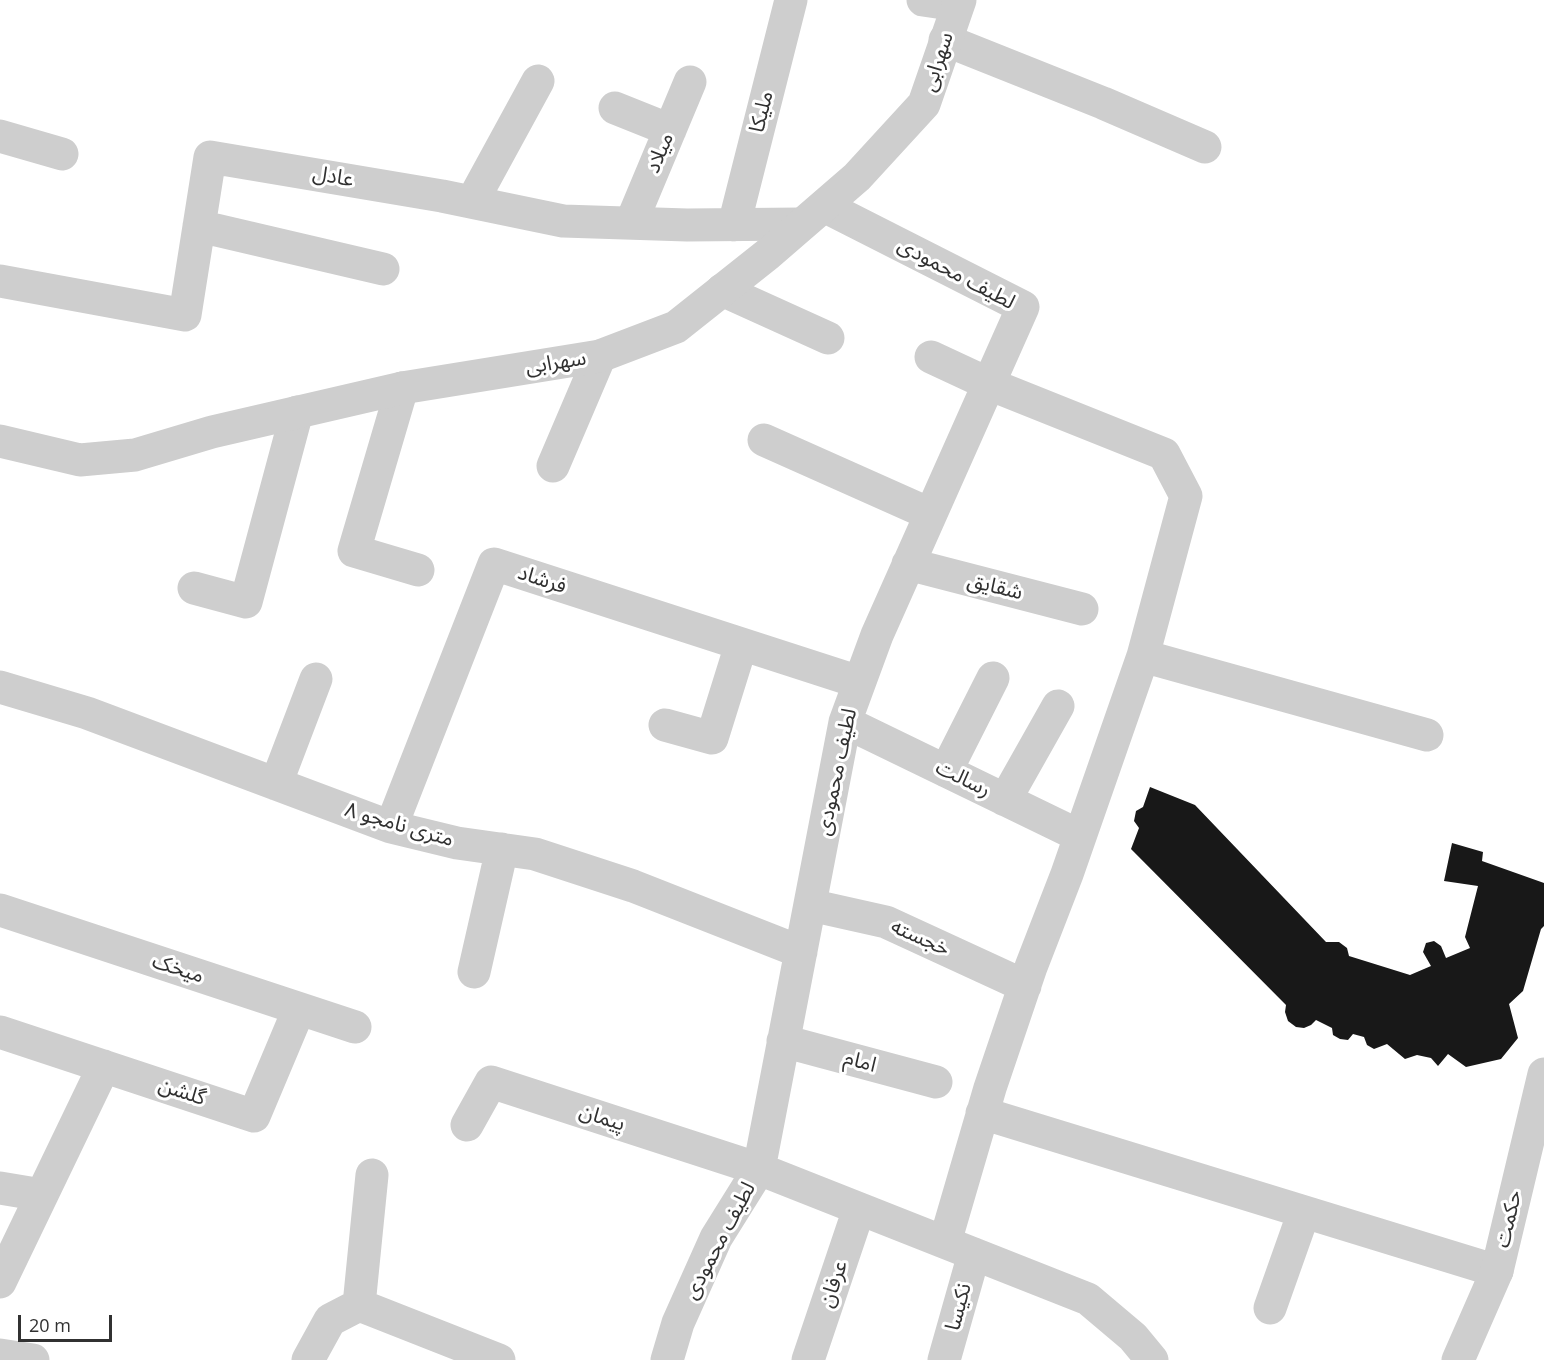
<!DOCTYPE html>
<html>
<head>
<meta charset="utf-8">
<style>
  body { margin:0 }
  #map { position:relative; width:1544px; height:1360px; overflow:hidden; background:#fff; font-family:"Open Sans",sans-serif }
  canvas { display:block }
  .scale { position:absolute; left:18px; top:1315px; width:94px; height:27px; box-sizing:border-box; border:3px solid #313131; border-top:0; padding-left:8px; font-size:18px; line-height:21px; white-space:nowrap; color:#313131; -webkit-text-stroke:4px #fff; paint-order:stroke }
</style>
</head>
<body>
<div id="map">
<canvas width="1544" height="1360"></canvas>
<div class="scale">20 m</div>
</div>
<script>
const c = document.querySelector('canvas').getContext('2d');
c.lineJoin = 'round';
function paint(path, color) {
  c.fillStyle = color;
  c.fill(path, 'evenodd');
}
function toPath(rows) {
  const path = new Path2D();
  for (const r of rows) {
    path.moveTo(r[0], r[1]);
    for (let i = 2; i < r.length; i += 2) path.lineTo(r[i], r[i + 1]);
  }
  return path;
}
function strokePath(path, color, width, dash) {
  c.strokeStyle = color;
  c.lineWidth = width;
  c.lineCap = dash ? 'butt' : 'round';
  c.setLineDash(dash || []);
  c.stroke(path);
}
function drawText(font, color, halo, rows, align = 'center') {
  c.font = font + ' "Open Sans","Noto Sans Arabic",sans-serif';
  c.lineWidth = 6;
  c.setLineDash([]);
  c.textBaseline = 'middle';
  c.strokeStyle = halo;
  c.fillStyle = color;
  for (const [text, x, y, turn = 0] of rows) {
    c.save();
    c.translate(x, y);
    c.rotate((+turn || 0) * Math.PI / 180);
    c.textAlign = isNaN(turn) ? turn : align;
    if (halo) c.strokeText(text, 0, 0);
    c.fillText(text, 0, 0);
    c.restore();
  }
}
paint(toPath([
  [1150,787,1195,805,1326,942,1339,942,1347,948,1349,956,1410,975,1431,966,1423,952,1426,943,1434,941,1441,946,1446,958,1470,948,1465,937,1478,886,1444,881,1452,843,1483,852,1482,861,1544,883,1544,926,1541,929,1523,991,1509,1004,1518,1038,1501,1059,1466,1067,1448,1054,1438,1066,1431,1058,1417,1055,1405,1059,1387,1044,1374,1049,1367,1045,1364,1037,1353,1034,1348,1040,1340,1039,1333,1035,1332,1028,1316,1020,1311,1025,1304,1028,1296,1027,1288,1021,1285,1012,1286,1005,1131,849,1139,828,1134,821,1136,811,1143,807]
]), '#181818');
strokePath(toPath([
  [923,0,957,5],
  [945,40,1103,103,1205,147],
  [615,108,670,130],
  [0,136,62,154],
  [472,202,538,81],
  [631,223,690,82],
  [734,225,791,0],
  [199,226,383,269],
  [0,281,185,315,210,157,442,196,563,221,687,225,802,224],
  [722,290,828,338],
  [931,357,989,384,1164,454,1186,496,1143,656,1067,874,1031,967,990,1088,945,1242],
  [402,388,354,551,418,570],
  [764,440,930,514],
  [553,466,600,356],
  [908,564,1082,609],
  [194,588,246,602,297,412],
  [1143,656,1427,735],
  [0,687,87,713,391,827,457,843,535,854,633,886,801,952],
  [845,722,1080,836],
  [665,725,712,738,741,645],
  [946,771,993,678],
  [276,784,316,679],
  [1005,800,1058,706],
  [391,827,494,564,859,682],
  [810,905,886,922,1025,986],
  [0,910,355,1027],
  [474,972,502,849],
  [0,1032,254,1116,299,1009],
  [783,1041,936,1082],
  [982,1113,1497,1271],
  [467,1125,491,1082,759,1169,1088,1299,1133,1337,1152,1360],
  [0,1188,42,1195],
  [0,1282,104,1066],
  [359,1305,372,1175],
  [1270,1308,1304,1212],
  [0,1355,33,1360],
  [308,1360,330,1320,359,1305,499,1360],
  [667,1360,678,1323,716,1238,759,1169,845,722,877,635,1023,307,824,206],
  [808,1360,859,1209],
  [944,1360,974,1254]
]), '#cecece', 33);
strokePath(toPath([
  [0,441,80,460,135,455,212,432,402,388,600,356,676,327,768,254,857,177,924,104,960,0],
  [1458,1360,1497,1271,1544,1074]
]), '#cecece', 33);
drawText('21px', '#313131', '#fff', [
  ["سهرابی",938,62,-72],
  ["ملیکا",762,112,-76],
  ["میلاد",660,153,-67],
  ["عادل",333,177,10],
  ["لطیف محمودی",956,274,28],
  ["سهرابی",556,363,-9],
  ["فرشاد",542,580,18],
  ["شقایق",995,587,14],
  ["لطیف محمودی",837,772,-78],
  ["رسالت",963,779,26],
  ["۸ متری نامجو",399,825,16],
  ["خجسته",920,938,24],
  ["میخک",178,969,18],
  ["امام",860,1062,15],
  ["گلشن",182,1092,18],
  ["پیمان",602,1118,18],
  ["حکمت",1509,1219,-77],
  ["لطیف محمودی",720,1241,-62],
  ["عرفان",834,1284,-71],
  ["نکیسا",959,1307,-75]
]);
</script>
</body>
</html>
